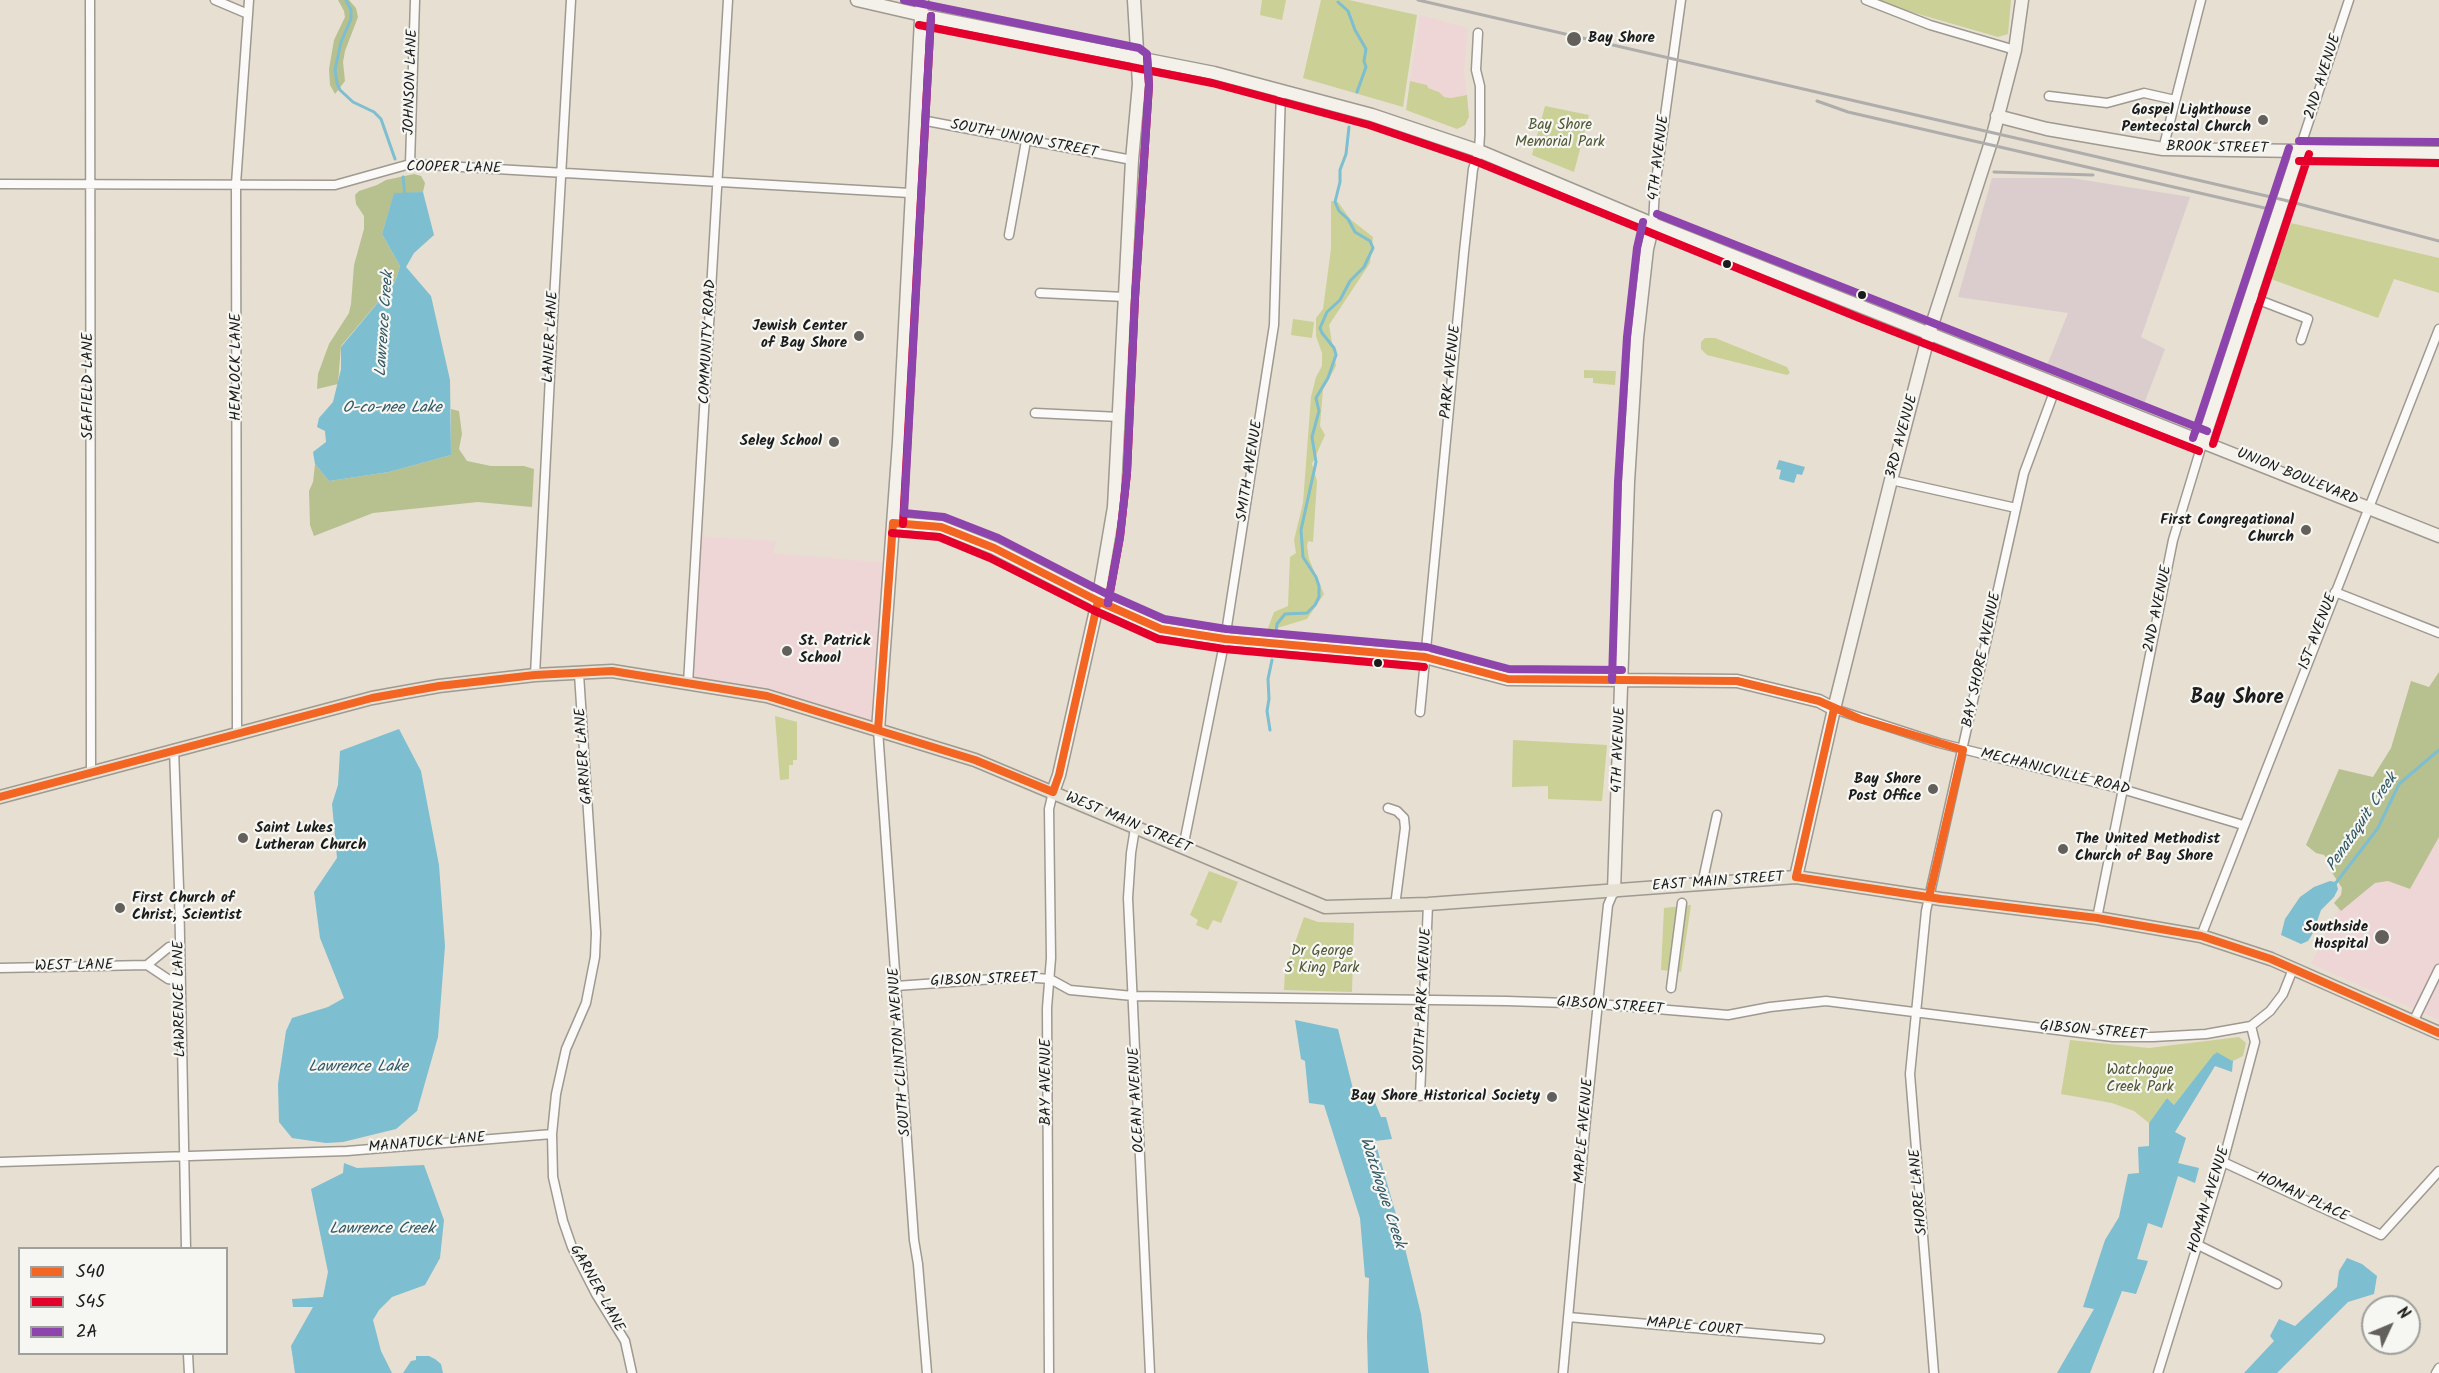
<!DOCTYPE html>
<html>
<head>
<meta charset="utf-8">
<style>
  body { margin:0 }
  #map { position:relative; width:2439px; height:1373px; overflow:hidden; background:#e7dfd1; font-family:Kalam,sans-serif }
  canvas { display:block }
  .legend { position:absolute; left:18px; top:1247px; width:210px; height:108px; box-sizing:border-box; background:#f6f6f2; border:2px solid #9f9f9c; margin:0; padding:8px 10px; list-style:none; font-size:18px; color:#1c1c1c }
  .legend li { display:flex; align-items:center; gap:12px; height:30px }
  .legend b { width:30px; border:2px solid #9f9f9c }
  .north { position:absolute; left:2361px; top:1295px; width:60px; height:60px; box-sizing:border-box; background:#f6f6f2; border:2px solid #9f9f9c; border-radius:50%; rotate:46deg; font-size:16px; font-weight:700; line-height:24px; text-align:center; color:#1c1c1c }
  .north::after { content:''; display:block; margin:auto; width:21px; height:27px; background:#63605b; clip-path:polygon(50% 0,100% 100%,50% 72%,0 100%) }
</style>
</head>
<body>
<div id="map">
<canvas width="2439" height="1373"></canvas>
<ul class="legend">
<li><b style="height:8px;background:#f26522"></b>S40</li>
<li><b style="height:8px;background:#e4002b"></b>S45</li>
<li><b style="height:8px;background:#8e44ad"></b>2A</li>
</ul>
<div class="north">N</div>
</div>
<script>
const c = document.querySelector('canvas').getContext('2d');
c.lineJoin = 'round';
function paint(path, color) {
  c.fillStyle = color;
  c.fill(path, 'evenodd');
}
function toPath(rows) {
  const path = new Path2D();
  for (const r of rows) {
    path.moveTo(r[0], r[1]);
    for (let i = 2; i < r.length; i += 2) path.lineTo(r[i], r[i + 1]);
  }
  return path;
}
function strokePath(path, color, width, dash) {
  c.strokeStyle = color;
  c.lineWidth = width;
  c.lineCap = dash ? 'butt' : 'round';
  c.setLineDash(dash || []);
  c.stroke(path);
}
function drawText(font, color, halo, rows, align = 'center') {
  c.font = font + ' Kalam,sans-serif';
  c.lineWidth = 4.5;
  c.setLineDash([]);
  c.textBaseline = 'middle';
  c.strokeStyle = halo;
  c.fillStyle = color;
  for (const [text, x, y, turn = 0] of rows) {
    c.save();
    c.translate(x, y);
    c.rotate((+turn || 0) * Math.PI / 180);
    c.textAlign = isNaN(turn) ? turn : align;
    if (halo) c.strokeText(text, 0, 0);
    c.fillText(text, 0, 0);
    c.restore();
  }
}
paint(toPath([
  [1420,15,1468,28,1464,71,1467,95,1451,98,1444,97,1439,92,1427,88,1427,85,1410,81],
  [698,536,776,541,773,553,890,563,878,730,767,696,688,684],
  [2439,837,2439,1020,2311,964,2338,909,2341,910,2375,883,2388,881,2410,889]
]), '#efd6d6');
paint(toPath([
  [1992,178,2071,178,2190,197,2141,337,2165,349,2142,409,2046,368,2068,313,1958,297]
]), '#dbccce');
paint(toPath([
  [1262,0,1286,0,1282,20,1260,15],
  [1321,0,1349,0,1417,15,1403,107,1303,78],
  [1879,0,2011,0,2008,34,1998,37,1901,9],
  [1410,81,1427,85,1428,88,1439,92,1444,97,1451,98,1467,95,1469,117,1465,125,1457,129,1406,110],
  [1545,106,1589,115,1574,172,1532,155],
  [1331,201,1338,202,1350,219,1373,237,1370,263,1329,325,1336,366,1323,389,1320,426,1325,435,1312,464,1317,481,1313,542,1308,541,1307,546,1309,559,1324,594,1307,619,1267,631,1274,612,1288,606,1290,557,1296,553,1294,540,1303,503,1311,397,1316,377,1322,366,1322,353,1316,336,1316,318,1323,309,1331,249],
  [2291,223,2439,258,2439,293,2394,279,2378,318,2271,279],
  [1293,319,1314,322,1312,338,1291,335],
  [1705,338,1715,338,1787,367,1790,373,1787,375,1707,355,1701,349,1701,342],
  [1584,370,1616,371,1615,385,1593,383,1593,378,1584,378],
  [775,716,797,722,797,760,793,760,793,765,789,765,789,779,780,780],
  [1513,740,1607,745,1602,801,1548,799,1548,786,1512,787],
  [1209,871,1238,882,1221,923,1213,920,1208,930,1196,925,1198,920,1190,915],
  [1691,905,1681,972,1661,970,1664,908],
  [1304,917,1318,922,1354,923,1352,992,1284,990,1285,971],
  [2239,1037,2246,1043,2243,1056,2231,1062,2214,1055,2174,1105,2167,1098,2149,1123,2134,1111,2112,1103,2061,1094,2070,1040,2149,1048]
]), '#cbd096');
paint(toPath([
  [338,0,349,0,356,8,358,17,345,51,343,62,345,81,335,94,330,85,329,69,334,40,345,17,344,11],
  [414,174,421,176,425,183,423,192,394,194,382,234,400,266,395,282,341,346,338,384,317,389,318,374,329,344,349,313,351,304,354,265,364,229,364,216,356,204,355,195,359,191,377,185,386,180],
  [451,409,459,411,462,434,459,449,467,461,491,466,524,466,534,469,532,507,478,502,373,513,314,536,310,525,309,491,313,482,315,464,329,481,389,472,451,455],
  [2439,672,2439,837,2410,889,2388,881,2375,883,2341,911,2334,903,2341,895,2342,888,2331,871,2330,862,2324,855,2316,853,2306,845,2339,769,2373,777,2391,748,2411,681,2429,687]
]), '#b7c190');
paint(toPath([
  [423,192,434,235,414,253,406,267,431,296,450,380,451,455,389,472,329,481,315,464,313,452,326,442,325,431,317,427,319,418,333,402,341,369,341,347,395,282,400,266,382,234,394,193],
  [1779,460,1805,467,1802,475,1797,474,1794,483,1779,479,1781,470,1776,469],
  [399,729,421,771,439,865,445,946,438,1037,417,1111,396,1129,343,1142,326,1143,292,1138,279,1122,278,1084,286,1031,292,1018,328,1007,344,998,320,938,314,892,337,858,332,804,338,785,340,751],
  [2330,881,2336,882,2338,889,2334,897,2321,910,2313,933,2308,941,2301,944,2281,935,2285,919,2300,897,2314,887],
  [1295,1020,1338,1029,1356,1101,1374,1100,1381,1117,1386,1117,1392,1139,1375,1141,1401,1232,1421,1314,1429,1373,1368,1373,1367,1336,1369,1278,1365,1277,1360,1218,1324,1105,1309,1103,1305,1061,1301,1059],
  [2214,1054,2231,1062,2233,1060,2232,1072,2215,1066,2175,1132,2186,1138,2178,1163,2199,1168,2195,1183,2178,1176,2162,1228,2148,1223,2137,1259,2148,1261,2136,1294,2122,1291,2090,1373,2057,1373,2094,1309,2083,1307,2105,1240,2119,1217,2128,1174,2139,1173,2138,1147,2149,1146,2149,1123,2167,1098,2174,1105],
  [344,1163,357,1168,424,1165,444,1220,440,1258,425,1285,392,1297,379,1310,373,1320,381,1351,392,1373,295,1373,291,1346,313,1307,293,1307,292,1299,323,1297,328,1272,311,1189,343,1173],
  [2347,1258,2362,1264,2377,1276,2374,1294,2348,1302,2277,1373,2244,1373,2274,1341,2270,1336,2279,1319,2295,1326,2337,1287,2339,1271],
  [416,1356,429,1356,435,1359,441,1364,443,1373,403,1373,411,1361,416,1360]
]), '#7dbed0');
strokePath(toPath([
  [346,0,351,10,351,19,341,42,335,70,337,83,340,90,353,102,374,112,381,119,395,159],
  [1338,2,1348,11,1355,30,1366,49,1364,61,1366,67,1357,92],
  [403,177,405,196],
  [1276,632,1277,624,1285,614,1307,613,1315,605,1319,597,1319,586,1316,577,1303,557,1301,530,1316,462,1312,437,1319,411,1316,398,1328,378,1336,355,1334,348,1322,333,1320,328,1327,312,1340,300,1350,281,1364,267,1373,248,1370,241,1355,232,1348,219,1339,211,1335,202,1340,182,1340,170,1346,154,1349,127],
  [1270,730,1267,711,1269,699,1268,679,1272,660],
  [2335,884,2378,828,2399,784,2439,750],
  [2214,1059,2217,1054,2231,1062]
]), '#7dbed0', 3);
const street = toPath([
  [90,0,91,772],
  [215,0,248,14],
  [1866,0,1930,25,2015,50],
  [2049,96,2107,103,2144,93,2175,100],
  [916,119,1132,160],
  [2163,149,2201,0],
  [2299,151,2349,0],
  [410,164,415,0],
  [0,184,335,185,410,164,910,193],
  [1653,224,1655,188,1681,0],
  [1009,235,1026,141],
  [1040,293,1125,297],
  [2251,297,2308,319,2301,340],
  [1035,413,1120,417],
  [1891,480,2016,508],
  [2335,592,2439,633],
  [579,674,596,933,595,957,586,1003,566,1049,556,1094,552,1134,553,1177,563,1221,572,1247,596,1294,625,1341,632,1373],
  [535,675,552,336,571,0],
  [688,684,728,0],
  [1834,709,1939,743,2122,789,2243,825],
  [1420,712,1464,252,1473,169,1479,151,1480,134,1480,86,1476,70,1478,33],
  [878,730,914,1240,918,1264,927,1373],
  [237,734,236,184,249,0],
  [174,749,179,888,186,1248],
  [1388,808,1397,811,1404,818,1405,828,1395,906],
  [1135,828,1131,853,1128,898,1150,1373],
  [1183,848,1225,639,1274,325,1281,90],
  [1704,875,1717,815],
  [2097,918,2173,540,2203,441],
  [2201,936,2439,329],
  [147,965,169,947,180,946],
  [0,968,147,965,168,979,180,981],
  [896,986,1023,977,1050,979,1070,990,1133,996,1507,1001,1598,1004,1728,1015,1770,1007,1826,1001,2113,1037,2153,1037,2206,1034,2251,1026,2270,1011,2283,994,2293,969],
  [1671,988,1682,903],
  [2413,1022,2439,969],
  [1420,1096,1428,904],
  [0,1162,347,1151,552,1134],
  [2223,1162,2381,1235,2439,1171],
  [2196,1244,2277,1284],
  [1568,1317,1820,1339],
  [188,1354,189,1373],
  [1049,1373,1047,1008,1051,958,1049,809,1053,792],
  [1563,1373,1586,1119,1608,905,1614,891],
  [1934,1373,1910,1074,1926,911,2024,473,2057,384],
  [2158,1373,2223,1162,2255,1042,2251,1026],
  [2436,1373,2439,1368]
]);
const secondary = toPath([
  [857,0,935,18,1214,73,1372,115,1479,151,1653,224,2439,536],
  [1997,116,2047,129,2163,149,2439,153],
  [2203,441,2299,151],
  [893,523,941,527,994,548,1098,601,1161,629,1225,639,1425,657,1508,679,1737,681,1819,701,1834,709],
  [878,730,899,442,922,0],
  [1053,792,1059,775,1098,601,1114,507,1132,160,1139,84,1134,0],
  [1796,877,1834,709,1891,480,1929,334,1992,139,2015,50,2022,0],
  [1614,891,1628,482,1637,338,1647,249,1653,224]
]);
const primary = toPath([
  [0,797,372,698,439,686,535,675,612,671,767,696,975,760,1325,907,1428,904,1796,877,1941,899,2097,918,2201,936,2271,959,2439,1033]
]);
strokePath(street, '#9e9991', 11);
strokePath(secondary, '#9e9991', 15);
strokePath(primary, '#9e9991', 15);
strokePath(street, '#fbfaf8', 8);
strokePath(secondary, '#f4f0ea', 12);
strokePath(primary, '#e7e1d4', 12);
strokePath(toPath([
  [1418,0,2284,200,2439,241],
  [1817,101,1848,112,2269,209],
  [1994,172,2093,175]
]), '#aeadab', 3);
strokePath(toPath([
  [893,523,941,527,994,548,1098,601,1161,629,1225,639,1425,657,1508,679,1737,681,1819,701,1860,719,1963,750],
  [878,730,893,523],
  [1053,792,1059,775,1098,601],
  [0,797,372,698,439,686,535,675,612,671,767,696,975,760,1053,792],
  [1796,877,1941,899,2097,918,2201,936,2271,959,2439,1033],
  [1796,877,1834,709],
  [1929,897,1963,750]
]), '#f26522', 8);
strokePath(toPath([
  [919,25,1212,83,1369,125,1475,161,1862,319,2199,451],
  [2299,161,2439,163],
  [2213,444,2309,154],
  [903,524,931,16],
  [892,533,939,537,990,558,1093,610,1158,639,1224,649,1424,667],
  [1108,603,1120,537,1127,473,1135,298,1149,85,1147,57]
]), '#e4002b', 8);
strokePath(toPath([
  [904,0,1139,48,1147,54,1149,85,1135,298,1127,473,1120,537,1108,603],
  [931,16,904,513,944,517,998,538,1103,592,1164,619,1226,629,1427,647,1509,669,1622,670],
  [2299,141,2439,142],
  [1657,214,2207,431],
  [2193,438,2289,148],
  [1612,680,1618,482,1627,337,1637,248,1643,222]
]), '#8e44ad', 8);
for (const [x, y, r, color] of [
  [1574,39,8,"#63605b"],
  [2263,120,6,"#63605b"],
  [1727,264,5,"#1c1c1c"],
  [1862,295,5,"#1c1c1c"],
  [859,336,6,"#63605b"],
  [834,442,6,"#63605b"],
  [2306,530,6,"#63605b"],
  [787,651,6,"#63605b"],
  [1378,663,5,"#1c1c1c"],
  [1933,789,6,"#63605b"],
  [243,838,6,"#63605b"],
  [2063,849,6,"#63605b"],
  [120,908,6,"#63605b"],
  [2382,937,8,"#63605b"],
  [1552,1097,6,"#63605b"]
]) {
  const dot = new Path2D();
  dot.arc(x, y, r, 0, 2 * Math.PI);
  c.fillStyle = color;
  c.fill(dot);
  strokePath(dot, '#f6f6f2', 2);
}
drawText('bold 15px', '#1c1c1c', '#f6f6f2', [
  ["Bay Shore",1588,39,"left"],
  ["Gospel Lighthouse",2251,111],
  ["Pentecostal Church",2251,128],
  ["Jewish Center",847,327],
  ["of Bay Shore",847,344],
  ["Seley School",822,442],
  ["First Congregational",2294,521],
  ["Church",2294,538],
  ["St. Patrick",799,642,"left"],
  ["School",799,659,"left"],
  ["Bay Shore",1921,780],
  ["Post Office",1921,797],
  ["Saint Lukes",255,829,"left"],
  ["Lutheran Church",255,846,"left"],
  ["The United Methodist",2075,840,"left"],
  ["Church of Bay Shore",2075,857,"left"],
  ["First Church of",132,899,"left"],
  ["Christ, Scientist",132,916,"left"],
  ["Southside",2368,928],
  ["Hospital",2368,945],
  ["Bay Shore Historical Society",1540,1097]
], 'right');
drawText('15px', '#1c1c1c', '#f6f6f2', [
  ["2ND AVENUE",2324,77,-72],
  ["JOHNSON LANE",412,82,-88],
  ["SOUTH UNION STREET",1024,140,11],
  ["BROOK STREET",2217,149,1],
  ["4TH AVENUE",1660,158,-83],
  ["COOPER LANE",454,169,1],
  ["LANIER LANE",552,337,-87],
  ["COMMUNITY ROAD",709,342,-87],
  ["HEMLOCK LANE",237,367,-90],
  ["PARK AVENUE",1452,372,-84],
  ["SEAFIELD LANE",89,386,-90],
  ["3RD AVENUE",1903,437,-75],
  ["SMITH AVENUE",1251,471,-81],
  ["UNION BOULEVARD",2297,478,22],
  ["2ND AVENUE",2159,609,-78],
  ["1ST AVENUE",2319,632,-69],
  ["BAY SHORE AVENUE",1983,660,-78],
  ["4TH AVENUE",1620,750,-88],
  ["GARNER LANE",585,756,-94],
  ["MECHANICVILLE ROAD",2055,773,14],
  ["WEST MAIN STREET",1128,824,23],
  ["EAST MAIN STREET",1718,883,-4],
  ["WEST LANE",74,967,-1],
  ["GIBSON STREET",984,981,-2],
  ["LAWRENCE LANE",181,999,-91],
  ["SOUTH PARK AVENUE",1424,1000,-87],
  ["GIBSON STREET",1610,1007,4],
  ["GIBSON STREET",2093,1032,5],
  ["SOUTH CLINTON AVENUE",901,1052,-94],
  ["BAY AVENUE",1047,1082,-90],
  ["OCEAN AVENUE",1138,1100,-93],
  ["MAPLE AVENUE",1585,1131,-85],
  ["MANATUCK LANE",427,1144,-5],
  ["SHORE LANE",1920,1192,-95],
  ["HOMAN PLACE",2302,1198,25],
  ["HOMAN AVENUE",2210,1200,-73],
  ["GARNER LANE",596,1289,61],
  ["MAPLE COURT",1694,1328,5]
]);
drawText('15px', '#515636', '#f6f6f2', [
  ["Bay Shore",1560,126],
  ["Memorial Park",1560,143],
  ["Dr George",1322,952],
  ["S King Park",1322,969],
  ["Watchogue",2140,1071],
  ["Creek Park",2140,1088]
]);
drawText('italic 16px', '#315764', '#f6f6f2', [
  ["Lawrence Creek",386,324,-86],
  ["O-co-nee Lake",392,409],
  ["Penataquit Creek",2363,823,-56],
  ["Lawrence Lake",358,1068],
  ["Watchogue Creek",1381,1193,72],
  ["Lawrence Creek",382,1230]
]);
drawText('bold 21px', '#1c1c1c', '#f6f6f2', [
  ["Bay Shore",2237,699]
]);
</script>
</body>
</html>
